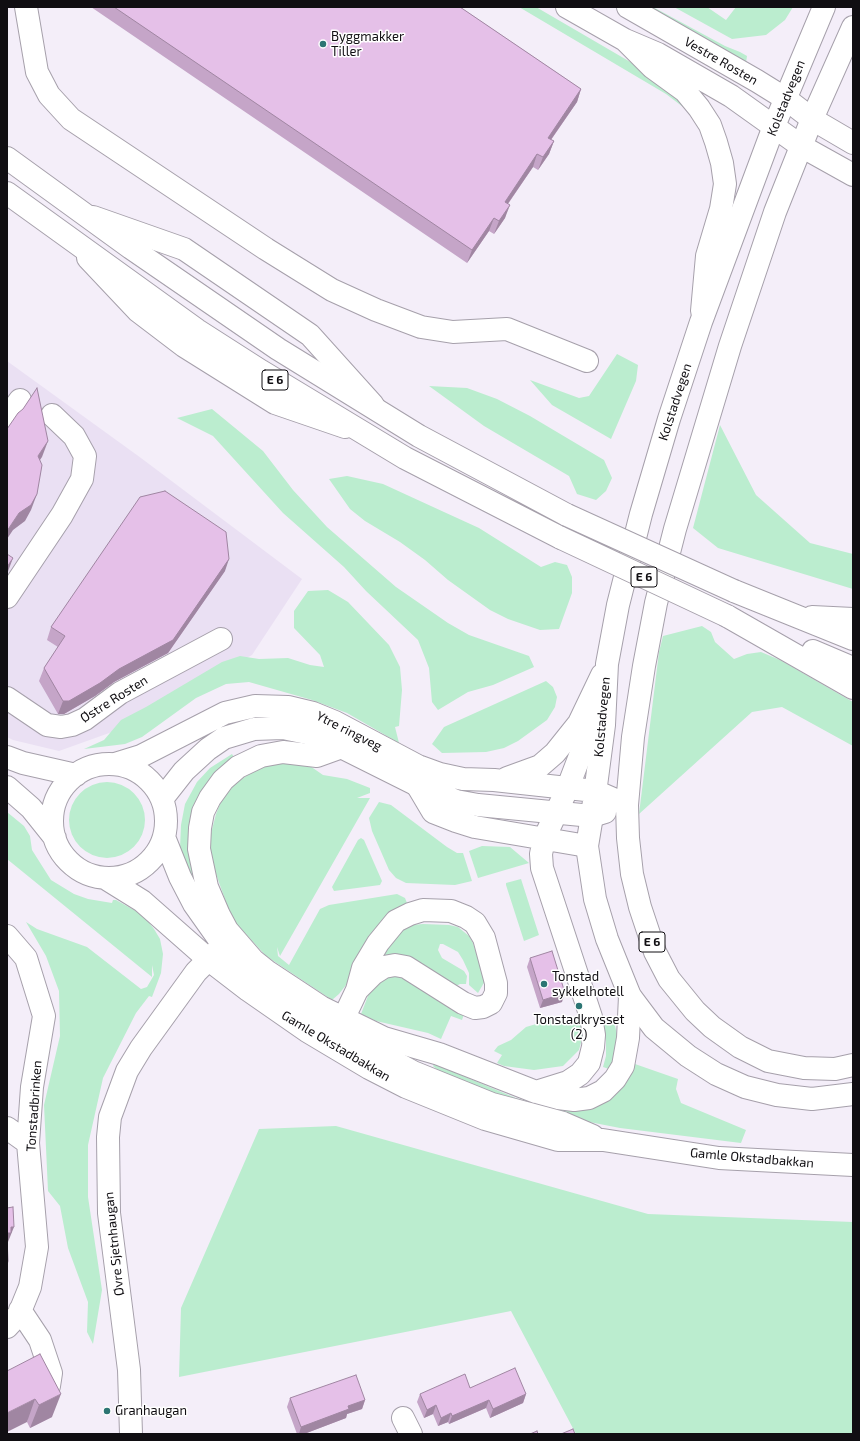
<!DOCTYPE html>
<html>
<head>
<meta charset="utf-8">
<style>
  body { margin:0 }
  #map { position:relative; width:860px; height:1441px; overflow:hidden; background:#f4eef9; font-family:"Exo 2",sans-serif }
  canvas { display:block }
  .frame { position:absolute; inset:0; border:8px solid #100e12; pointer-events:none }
</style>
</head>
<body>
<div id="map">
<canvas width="860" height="1441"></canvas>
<div class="frame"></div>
</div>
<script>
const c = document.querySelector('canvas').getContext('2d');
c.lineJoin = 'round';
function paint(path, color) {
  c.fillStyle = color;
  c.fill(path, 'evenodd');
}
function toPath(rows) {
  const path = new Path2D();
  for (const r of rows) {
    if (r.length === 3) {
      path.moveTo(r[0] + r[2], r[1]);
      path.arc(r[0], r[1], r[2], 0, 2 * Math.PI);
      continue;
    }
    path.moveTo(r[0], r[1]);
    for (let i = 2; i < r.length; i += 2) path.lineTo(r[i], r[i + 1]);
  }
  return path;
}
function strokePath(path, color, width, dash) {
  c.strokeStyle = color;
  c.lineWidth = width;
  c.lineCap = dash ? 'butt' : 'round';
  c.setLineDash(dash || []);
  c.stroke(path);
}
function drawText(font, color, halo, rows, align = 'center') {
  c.font = font + ' "Exo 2",sans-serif';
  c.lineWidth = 3;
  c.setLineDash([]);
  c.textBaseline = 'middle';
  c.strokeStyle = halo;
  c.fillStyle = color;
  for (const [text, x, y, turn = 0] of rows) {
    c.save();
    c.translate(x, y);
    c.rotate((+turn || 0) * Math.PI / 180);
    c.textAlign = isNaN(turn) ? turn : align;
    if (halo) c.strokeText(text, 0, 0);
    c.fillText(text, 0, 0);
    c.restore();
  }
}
paint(toPath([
  [7,361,141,458,302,579,252,655,112,732,59,751,13,740,7,737]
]), '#eae0f3');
paint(toPath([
  [519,7,536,7,651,74,666,85,687,110,666,94],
  [641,7,653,7,725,46,740,52,747,56,746,63],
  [674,7,707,7,726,20,736,7,793,7,785,20,766,35,732,39],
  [617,354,638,365,636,381,611,439,552,405,530,380,579,398,589,396],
  [429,386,467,388,497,399,530,416,604,460,612,478,606,491,596,500,577,494,569,476,484,426],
  [212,409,263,451,293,490,327,527,396,587,448,623,469,635,529,656,534,667,493,685,468,692,438,710,432,702,429,668,418,640,366,591,344,567,283,513,213,436,177,418],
  [720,425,756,495,810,543,853,554,853,589,718,548,693,528],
  [347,476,383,484,444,512,479,528,541,567,555,562,567,565,572,577,572,593,559,629,540,630,508,619,490,610,448,580,425,560,400,542,365,521,350,509,329,479],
  [328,590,348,602,389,645,400,667,402,690,399,726,395,727,399,743,347,713,312,700,249,682,226,684,196,698,142,737,125,744,84,749,104,740,121,720,146,707,222,662,240,656,259,659,288,658,310,665,324,667,320,655,294,628,294,611,308,591],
  [702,626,711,632,715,642,734,659,747,654,761,652,780,660,853,702,853,746,782,707,752,712,639,814,659,652,663,636],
  [546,681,553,687,557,697,555,707,547,720,518,741,504,748,486,752,442,753,432,744,444,727],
  [232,754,235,759,214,777,201,889,193,887,180,848,181,825,185,804,197,782,210,768],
  [279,762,310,766,323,775,347,779,370,788,370,793,357,798,370,798,280,956,277,947,278,956,289,965,320,909,329,905,397,894,405,898,407,903,395,909,346,985,339,994,332,1000,266,956,232,919,211,860,209,841,216,814,222,799,235,784,256,769],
  [107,820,38],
  [379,802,391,805,447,847,457,853,463,853,472,881,455,885,406,883,396,878,389,870,372,831,369,818],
  [7,812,24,826,30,836,32,850,51,880,74,894,88,899,112,903,113,900,116,900,143,915,154,929,160,939,163,954,161,973,152,997,149,996,136,1013,103,1078,88,1145,88,1197,102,1290,93,1344,87,1332,88,1302,68,1248,60,1206,48,1191,44,1105,60,1036,59,991,46,956,26,922,37,929,87,947,141,989,147,987,154,975,152,965,152,977,7,859],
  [361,838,364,840,378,872,382,881,380,885,334,891,332,887,358,840],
  [482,846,510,847,529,863,478,878,469,851],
  [521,879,539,935,524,941,506,885,506,883],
  [423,924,449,925,458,927,469,936,473,943,485,981,478,993,469,985,469,973,463,960,458,952,443,944,440,944,438,950,442,958,464,971,467,976,466,984,460,984,454,987,376,959,391,936,411,925],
  [402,975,464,1014,462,1020,451,1016,441,1039,428,1033,376,1021,361,1014,371,988,384,977],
  [560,1017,565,1023,582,1018,584,1031,579,1050,563,1066,534,1070,504,1066,497,1063,502,1055,494,1051,498,1046,511,1040,526,1027],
  [613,1018,619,1042,616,1056,609,1069,603,1067,606,1056,606,1041,600,1022],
  [434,1064,516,1098,533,1103,557,1107,614,1093,625,1084,635,1064,678,1079,676,1089,681,1103,746,1130,741,1143,620,1128,579,1120,544,1111,446,1078,433,1066],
  [336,1126,648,1214,853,1222,853,1434,576,1434,511,1311,179,1377,181,1308,259,1129]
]), '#bbedcf');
const minor = toPath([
  [26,7,37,72,49,95,71,119,266,249,332,290,376,310,421,327,453,332,507,329,587,361],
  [567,7,625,40,658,54,731,96,801,146],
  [628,7,757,81,786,99,812,119],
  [625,40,652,67,685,91,699,108,710,125,716,142,722,163,725,184,721,209,707,256,702,311],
  [93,217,184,249,310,335,373,405],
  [88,258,138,311,184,346,275,403,345,427],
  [7,418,20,400],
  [7,597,62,515,82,479,85,456,74,436,52,415],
  [7,698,47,725,61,727,72,725,85,719,120,693,221,639],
  [342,747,317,756,283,752,261,756,238,767,223,780,210,798,203,812,200,828,199,849,207,887,219,915,227,930,253,960,268,972,321,1007,384,1038,439,1054,536,1092,558,1098,574,1100,589,1098,603,1091,615,1079,623,1066,628,1038,630,996],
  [417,785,433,812,456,821,475,827,587,846],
  [7,936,26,958,44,1016,32,1087,28,1143,37,1247,30,1287,19,1314,7,1327],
  [337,1032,357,990,363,968,378,943,396,921,410,914,423,910,451,911,466,917,475,923,484,938,496,983,496,993,491,1003,483,1007,475,1008,463,1003,406,967,395,965,384,967,373,974,357,990],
  [536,1092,568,1082,580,1074,589,1063,593,1047,594,1035,591,1017,542,868,541,854,544,839,568,787,591,727,600,691],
  [7,1128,28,1143],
  [20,1310,40,1340,51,1373,49,1386],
  [403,1418,411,1434],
  [131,1434,129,1370,109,1213,108,1137,110,1117,127,1071,141,1048,196,972,222,946]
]);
const major = toPath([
  [7,757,23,763,76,775],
  [115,764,141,756,225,713,255,706,288,707,313,713,335,722,418,766,440,774,463,779,494,780,595,791,627,805],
  [109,821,57],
  [507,778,540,766,555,753,579,723,602,675],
  [7,787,31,808,55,838],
  [162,799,184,771,208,749,224,738,254,729,283,728,307,733,329,741,417,785,456,801,478,805,592,816,605,812],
  [627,805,633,737,644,666,656,603,675,529,730,346,775,212,812,119,853,27],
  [592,816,604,725,607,664,618,605,641,514,669,419,701,322,774,126,824,7],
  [164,837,180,877,194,904,223,945,246,969,291,1002,337,1031,413,1072,492,1104,563,1123,593,1136],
  [105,878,142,901,209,960,248,990,307,1031,369,1068,406,1087,485,1119,558,1140,603,1140,719,1158,853,1165]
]);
const highway = toPath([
  [812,119,853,143],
  [801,146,853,175],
  [7,158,131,248,278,349,419,436,567,515],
  [7,193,197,330,261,371,405,458,561,538],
  [734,591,853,639],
  [727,616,853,688],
  [812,617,853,619],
  [813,651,853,668],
  [627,805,628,838,632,874,640,907,655,952,669,979,695,1011,712,1027,740,1047,768,1061,804,1068,835,1069,853,1065],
  [592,816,587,846,595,899,607,939,630,996,654,1028,688,1056,716,1074,745,1087,777,1095,812,1099,853,1094]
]);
strokePath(minor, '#a6a0ab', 24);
strokePath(major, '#a6a0ab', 24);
strokePath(highway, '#a6a0ab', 24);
strokePath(minor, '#fff', 22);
strokePath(major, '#fff', 22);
strokePath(highway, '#fff', 22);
const highwayBridge = toPath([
  [567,515,734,591],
  [561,538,727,616]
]);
strokePath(highwayBridge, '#a6a0ab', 24, []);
strokePath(highwayBridge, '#fff', 22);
paint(toPath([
  [91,7,460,7,581,89,577,102,551,140,554,141,549,154,538,170,533,167,508,204,505,218,494,234,489,231,467,263],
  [225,571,168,653,114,682,95,696,64,714,58,714,39,681,44,668,58,647,47,640,51,627],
  [530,958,562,1002,540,1008,527,967],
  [40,1354,52,1417,30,1428,27,1422],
  [470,1388,526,1394,523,1403,490,1418,486,1408,449,1424,448,1422,438,1426,433,1414,424,1418,417,1402,420,1394],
  [290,1398,365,1400,362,1409,347,1414,346,1418,304,1434,297,1434,287,1407]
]), '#c5a5c8');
paint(toPath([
  [581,89,577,102,543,151,548,138],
  [554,141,549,154,538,170,543,157],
  [537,154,533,167,500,215,505,202],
  [510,205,505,218,494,234,499,221],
  [494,218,489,231,467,263,472,250],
  [48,441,42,457,31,473,38,456],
  [37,494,31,510,25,521,13,530,7,539,7,531,19,513],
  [13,558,7,574,7,567],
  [229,559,225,571,168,653,114,682,95,696,64,714,58,714,63,701],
  [565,993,562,1002,540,1008,543,1000],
  [11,1227,14,1227,8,1242,7,1242,7,1233],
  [61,1394,52,1417,30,1428,39,1405],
  [526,1394,523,1403,490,1418,493,1409],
  [35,1399,27,1422,7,1432,7,1413],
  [365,1400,362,1409,347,1414,346,1418,304,1434,299,1434,301,1427,348,1406],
  [489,1400,486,1408,449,1424,452,1416],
  [436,1405,433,1414,424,1418,427,1410],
  [451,1413,448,1422,438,1426,441,1418]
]), '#a086a2');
const building = toPath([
  [114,7,460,7,581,89,548,138,554,141,543,157,537,154,505,202,510,205,499,221,494,218,472,250,114,7],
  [37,388,48,441,38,456,42,465,37,494,31,505,19,513,7,531,7,429,18,413,23,409,37,388],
  [165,491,226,532,229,559,173,640,119,669,100,683,69,701,63,701,44,668,65,636,51,627,140,497,165,491],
  [7,554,13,558,7,567,7,554],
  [552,951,565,993,543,1000,530,958,552,951],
  [13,1207,14,1227,11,1227,11,1233,7,1233,7,1208,13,1207],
  [7,1237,8,1261,7,1265,7,1237],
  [40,1354,61,1394,39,1405,35,1399,7,1413,7,1371,40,1354],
  [515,1368,526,1394,493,1409,489,1400,452,1416,451,1413,441,1418,436,1405,427,1410,420,1394,465,1374,470,1388,515,1368],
  [356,1375,365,1400,348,1406,349,1409,301,1427,290,1398,356,1375],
  [573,1429,575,1434,561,1434,573,1429],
  [537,1431,538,1434,530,1434,537,1431]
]);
paint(building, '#e5c0e8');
strokePath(building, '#a086a2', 1);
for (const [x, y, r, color] of [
  [323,44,4,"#2c7573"],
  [544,984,4,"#2c7573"],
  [579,1006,4,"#2c7573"],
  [107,1411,4,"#2c7573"]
]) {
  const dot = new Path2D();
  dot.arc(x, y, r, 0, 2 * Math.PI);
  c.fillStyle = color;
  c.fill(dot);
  strokePath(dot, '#fff', 1.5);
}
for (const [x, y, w] of [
  [275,380,26],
  [644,577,26],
  [652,942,26]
]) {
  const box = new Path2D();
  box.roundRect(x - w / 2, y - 10, w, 20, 3);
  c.fillStyle = '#fff';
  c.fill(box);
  strokePath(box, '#100e12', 1);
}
drawText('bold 12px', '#100e12', null, [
  ["E 6",275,380],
  ["E 6",644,577],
  ["E 6",652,942]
]);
drawText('13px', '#100e12', '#fff', [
  ["Byggmakker",331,37],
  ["Tiller",331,52],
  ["Tonstad",552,977],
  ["sykkelhotell",552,992],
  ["Tonstadkrysset",579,1020,"center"],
  ["(2)",579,1035,"center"],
  ["Granhaugan",115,1411]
], 'left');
drawText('13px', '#100e12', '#fff', [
  ["Vestre Rosten",721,61,30],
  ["Kolstadvegen",786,98,-68],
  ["Kolstadvegen",675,402,-72],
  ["Østre Rosten",114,699,-32],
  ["Kolstadvegen",602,717,-85],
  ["Ytre ringveg",349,731,27],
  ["Gamle Okstadbakkan",336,1046,31],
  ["Tonstadbrinken",34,1106,-86],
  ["Gamle Okstadbakkan",752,1158,5],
  ["Øvre Sjetnhaugan",114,1244,-96]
]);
</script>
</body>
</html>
